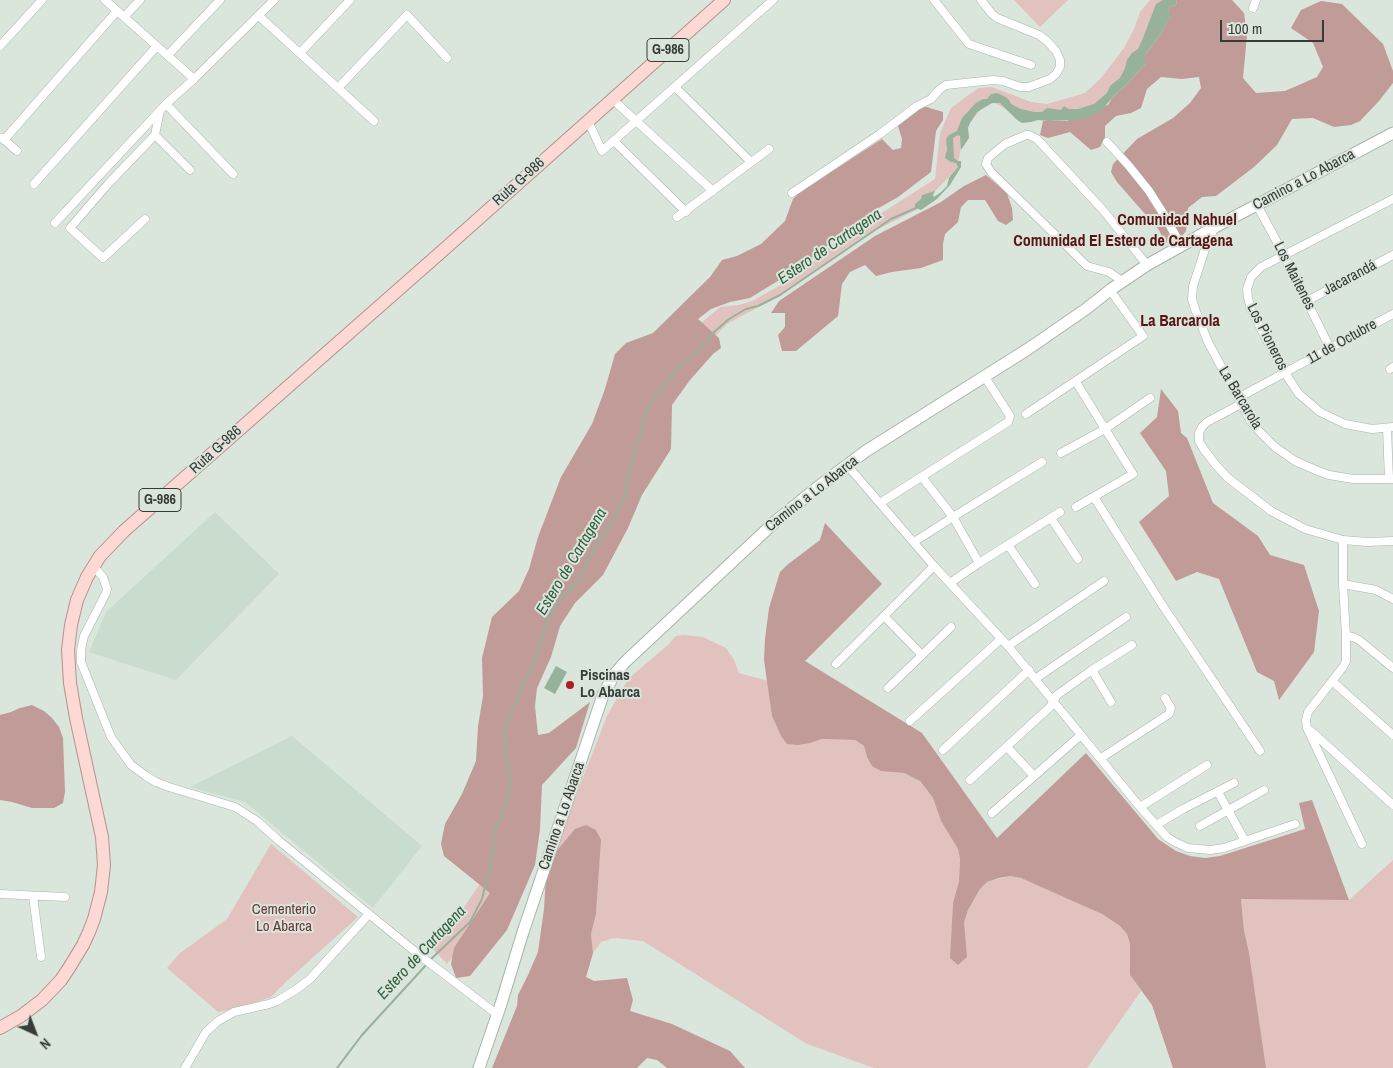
<!DOCTYPE html>
<html>
<head>
<meta charset="utf-8">
<style>
  body { margin:0 }
  #map { position:relative; width:1393px; height:1068px; overflow:hidden; background:#dae5db; font-family:"Archivo Narrow",sans-serif }
  canvas { display:block }
  .north { position:absolute; left:10px; top:1008px; width:50px; height:50px; -webkit-text-stroke:4px #dae5db; paint-order:stroke; rotate:137deg; font-size:14px; font-weight:700; line-height:20px; text-align:center; color:#373c38 }
  .north::after { content:''; display:block; margin:auto; width:18px; height:22px; background:#373c38; clip-path:polygon(50% 0,100% 100%,50% 72%,0 100%) }
  .scale { position:absolute; left:1220px; top:20px; width:104px; height:22px; box-sizing:border-box; border:2px solid #373c38; border-top:0; padding-left:6px; font-size:15px; line-height:18px; white-space:nowrap; color:#373c38; -webkit-text-stroke:4px #dae5db; paint-order:stroke }
</style>
</head>
<body>
<div id="map">
<canvas width="1393" height="1068"></canvas>
<div class="north">N</div>
<div class="scale">100 m</div>
</div>
<script>
const c = document.querySelector('canvas').getContext('2d');
c.lineJoin = 'round';
function paint(path, color) {
  c.fillStyle = color;
  c.fill(path, 'evenodd');
}
function toPath(rows) {
  const path = new Path2D();
  for (const r of rows) {
    path.moveTo(r[0], r[1]);
    for (let i = 2; i < r.length; i += 2) path.lineTo(r[i], r[i + 1]);
  }
  return path;
}
function strokePath(path, color, width, dash) {
  c.strokeStyle = color;
  c.lineWidth = width;
  c.lineCap = dash ? 'butt' : 'round';
  c.setLineDash(dash || []);
  c.stroke(path);
}
function drawText(font, color, halo, rows, align = 'center') {
  c.font = font + ' "Archivo Narrow",sans-serif';
  c.lineWidth = 4;
  c.setLineDash([]);
  c.textBaseline = 'middle';
  c.strokeStyle = halo;
  c.fillStyle = color;
  for (const [text, x, y, turn = 0] of rows) {
    c.save();
    c.translate(x, y);
    c.rotate((+turn || 0) * Math.PI / 180);
    c.textAlign = isNaN(turn) ? turn : align;
    if (halo) c.strokeText(text, 0, 0);
    c.fillText(text, 0, 0);
    c.restore();
  }
}
paint(toPath([
  [215,512,279,574,176,680,89,652,106,612],
  [292,736,422,846,373,908,245,802,190,787]
]), '#cadccd');
paint(toPath([
  [1014,0,1068,0,1040,27],
  [1150,0,1176,0,1126,76,1111,92,1093,107,1073,114,1049,117,1021,118,995,103,986,104,964,129,957,169,916,210,864,236,777,297,727,324,656,397,589,519,550,600,530,710,506,882,493,908,447,964,427,943,462,910,490,869,502,714,505,653,516,612,532,580,549,536,675,345,720,307,739,305,752,301,801,274,830,246,935,179,940,133,951,108,978,88,992,87,1031,102,1047,104,1085,93,1101,78,1124,48,1134,29,1140,12],
  [683,635,703,637,726,648,734,660,739,673,768,681,772,716,781,736,810,743,822,739,855,740,864,746,867,757,893,772,904,773,920,781,927,790,933,798,941,821,958,849,960,859,959,881,953,903,951,947,967,957,963,922,968,910,980,889,987,882,1010,876,1021,878,1070,899,1102,914,1120,926,1127,934,1130,944,1130,975,1141,991,1087,1068,874,1068,807,1044,643,941,614,938,601,942,593,953,591,934,596,914,600,851,568,838,561,847,553,854,607,716,620,693,629,678,668,645,676,636],
  [271,844,358,917,289,979,271,997,239,1008,218,1012,167,968,179,954,227,919],
  [1393,860,1393,1068,1266,1068,1244,931,1241,898,1349,900]
]), '#e2c2bf');
paint(toPath([
  [1177,0,1232,0,1244,13,1247,35,1243,78,1256,93,1285,91,1317,77,1323,67,1313,43,1291,28,1301,10,1321,1,1342,4,1383,44,1393,71,1393,83,1379,101,1360,121,1351,125,1334,127,1313,118,1292,119,1277,145,1254,167,1216,196,1202,197,1188,208,1186,231,1180,239,1165,243,1159,230,1117,182,1111,172,1113,164,1137,139,1173,118,1190,103,1201,88,1199,77,1182,79,1161,77,1147,89,1141,108,1131,113,1116,116,1105,126,1105,137,1100,147,1091,150,1070,132,1048,138,1040,135,1043,121,1067,121,1108,105,1112,98,1130,81,1145,64,1145,55,1160,35,1171,15,1168,12,1170,7,1176,5],
  [923,106,943,112,943,120,936,131,931,172,898,197,870,213,797,269,750,298,730,302,711,309,698,319,719,338,721,348,713,354,690,380,672,405,671,449,642,495,628,528,603,575,575,603,560,626,551,657,537,688,535,706,538,735,549,733,590,702,576,748,542,785,540,829,535,865,507,930,470,976,456,978,451,964,454,948,490,893,444,856,441,844,445,824,462,794,476,761,478,726,483,696,482,658,492,617,519,591,529,569,538,537,561,477,592,424,605,389,615,354,626,343,653,333,710,277,722,260,737,256,761,244,785,221,793,199,800,192,882,139,893,150,901,148,902,139,898,126],
  [986,175,1007,193,1012,208,1013,220,1006,225,998,221,985,200,968,200,961,207,958,222,945,234,943,244,943,260,921,268,892,272,876,276,865,265,850,272,842,284,838,316,796,351,782,351,778,335,785,327,785,313,771,313,779,301,875,236,941,202,964,186],
  [1161,389,1178,411,1181,433,1187,438,1213,503,1258,536,1270,555,1304,565,1319,611,1314,652,1279,700,1274,681,1257,672,1219,579,1197,572,1176,581,1139,522,1169,496,1166,471,1140,433,1157,417],
  [825,523,882,584,805,661,922,733,997,838,1086,753,1158,839,1176,851,1190,856,1205,858,1220,856,1305,829,1299,803,1312,800,1349,900,1241,899,1244,931,1249,953,1266,1068,1173,1068,1152,1005,1130,975,1130,944,1127,934,1120,926,1102,914,1021,878,1010,876,999,878,987,882,980,889,968,910,964,922,967,957,958,965,950,958,953,903,959,881,960,859,958,849,941,821,933,798,927,790,920,781,904,773,881,771,872,766,867,757,864,746,855,740,822,739,810,743,798,745,787,744,781,736,772,716,764,660,765,639,769,608,780,572,787,565,820,540],
  [32,705,44,711,52,718,59,727,63,738,65,792,63,803,54,808,32,808,12,802,0,800,0,715,11,712,20,708],
  [586,825,596,830,601,840,596,914,591,934,593,953,586,977,594,981,627,978,633,1000,630,1011,672,1024,730,1051,745,1068,667,1068,657,1060,647,1058,637,1068,492,1068,517,1006,518,995,528,975,538,952,544,909,546,875,554,854,575,829]
]), '#c19b97');
paint(toPath([
  [1163,0,1177,0,1176,5,1170,7,1168,12,1172,14,1160,35,1145,55,1145,64,1130,81,1112,98,1102,110,1091,116,1077,120,1048,121,1038,120,1031,122,1022,123,1017,120,1000,103,992,103,977,112,970,123,968,128,969,138,961,150,960,136,958,135,953,138,954,158,958,161,961,161,961,167,950,185,937,199,921,210,915,208,915,204,921,199,922,195,935,191,933,195,934,197,941,192,947,186,949,178,958,167,956,163,951,162,945,158,947,150,946,139,949,135,957,131,962,118,976,103,983,99,987,99,991,94,997,93,1006,97,1009,100,1011,104,1021,109,1034,112,1042,112,1047,108,1061,110,1064,106,1068,109,1078,109,1094,104,1107,93,1110,86,1120,78,1125,68,1127,60,1132,53,1138,49,1143,38,1156,4],
  [556,666,567,672,555,694,544,688]
]), '#96b29b');
strokePath(toPath([
  [430,960,470,922,482,899,492,858,497,824,505,808,509,792,510,779,505,747,505,730,513,708,536,656,549,617,559,601,578,581,595,547,613,520,625,495,627,480,647,409,658,393,679,367,701,348,714,332,729,319,746,309,758,306,780,295,891,219,916,208],
  [337,1068,362,1035,427,964]
]), '#96b29b', 2);
const street = toPath([
  [105,0,194,79],
  [934,0,969,44,1031,65],
  [1253,8,1256,0],
  [259,16,374,121],
  [124,17,140,0],
  [0,46,42,0],
  [300,53,350,0],
  [168,55,220,0],
  [675,87,751,162],
  [338,88,407,15,447,58],
  [612,99,713,191],
  [166,104,233,174],
  [588,121,602,151,773,0],
  [155,135,190,170],
  [2,138,17,151],
  [4,140,117,11],
  [614,141,686,212],
  [1107,142,1129,166,1149,191,1166,218,1181,246],
  [34,184,157,46],
  [792,193,880,134,917,106,931,99,940,89,946,85,993,80,1003,81,1020,87,1029,87,1050,79,1056,74,1060,67,1060,60,1056,51,1047,41,1039,35,997,18,992,14,981,0],
  [1393,199,1261,267,1251,277,1247,289,1248,298,1251,309,1265,337,1285,373,1299,394,1320,412,1345,424,1372,429,1393,427],
  [1257,205,1284,255,1330,348],
  [677,217,769,149],
  [145,219,103,258,70,228,108,184,155,135,160,110],
  [55,223,166,104,194,79,274,0],
  [1215,227,1207,243,1195,280,1193,286,1192,299,1195,309,1208,342,1250,420,1257,429,1275,447,1295,461,1318,471,1329,475,1353,479,1393,479],
  [1122,281,1109,272,1087,266,991,172,986,164,988,158,1005,144,1026,135,1029,135,1037,139,1103,210,1147,265],
  [1307,301,1393,255],
  [1390,369,1393,367],
  [1076,382,1133,474,1076,507],
  [1238,398,1393,314],
  [1241,404,1207,422,1202,427,1199,433,1199,441,1203,448,1215,464,1228,478,1271,511,1305,529,1343,540,1367,542,1393,541],
  [1026,414,1143,336,1110,290],
  [1387,428,1389,479],
  [1061,453,1105,429,1150,398],
  [847,465,934,566,1008,646,1140,807,1167,837,1173,841,1188,848,1210,850,1224,848,1295,824],
  [922,477,953,517,979,563],
  [1094,497,1161,603,1260,751],
  [880,503,1008,422,1010,416,985,377],
  [1051,518,1078,559],
  [1343,540,1343,584,1346,636,1346,661,1343,667,1308,712,1306,720,1307,728,1362,844],
  [914,542,953,517,1042,462],
  [1008,545,1035,584],
  [93,566,103,577,107,589,106,593,84,636,81,650,81,662,111,737,131,765,146,776,156,782,169,787,235,807,257,821,278,840,423,958,498,1015],
  [950,583,979,563,1060,512],
  [1343,584,1376,590,1393,599],
  [884,616,922,655],
  [1346,636,1353,637,1359,640,1393,668],
  [1008,646,1104,581],
  [836,664,934,566],
  [1092,670,1111,702],
  [1035,679,1126,617],
  [1332,681,1393,735],
  [888,688,951,627],
  [910,721,1001,639],
  [1311,731,1393,805],
  [1007,747,1034,776],
  [943,750,1029,670],
  [1101,758,1169,714,1171,708,1165,698],
  [970,780,1050,707,1057,695,1092,670,1132,645],
  [1218,792,1245,841],
  [1140,807,1207,765],
  [992,813,1081,735],
  [1156,825,1183,809,1234,783],
  [1200,826,1264,790],
  [0,894,65,897],
  [33,896,41,957],
  [185,1068,206,1032,218,1021,234,1012,269,1004,277,1001,297,989,310,979,369,914]
]);
const secondary = toPath([
  [479,1068,501,1004,523,932,603,695,614,675,625,662,777,520,818,487,866,451,1028,349,1086,309,1110,290,1147,265,1215,227,1393,133]
]);
const primary = toPath([
  [0,1028,21,1016,42,1000,61,980,69,968,83,945,89,932,94,919,101,892,104,865,102,837,76,718,70,683,68,650,71,625,77,600,87,577,100,556,124,531,440,253,724,0]
]);
strokePath(street, '#a9b4ab', 9);
strokePath(secondary, '#a9b4ab', 13);
strokePath(primary, '#b7928c', 14);
strokePath(street, '#fff', 8);
strokePath(secondary, '#fff', 11);
strokePath(primary, '#fdd9d5', 12);
for (const [x, y, r, color] of [
  [570,685,5,"#ae1c23"]
]) {
  const dot = new Path2D();
  dot.arc(x, y, r, 0, 2 * Math.PI);
  c.fillStyle = color;
  c.fill(dot);
  strokePath(dot, '#dae5db', 2);
}
for (const [x, y, w] of [
  [668,50,42],
  [160,500,42]
]) {
  const box = new Path2D();
  box.roundRect(x - w / 2, y - 11.5, w, 23, 4);
  c.fillStyle = '#dae5db';
  c.fill(box);
  strokePath(box, '#373c38', 1);
}
drawText('bold 14px', '#373c38', null, [
  ["G-986",668,50],
  ["G-986",160,500]
]);
drawText('15px', '#373c38', '#dae5db', [
  ["Camino a Lo Abarca",1304,180,-28],
  ["Ruta G-986",519,182,-42],
  ["Los Maitenes",1294,276,63],
  ["Jacarandá",1350,278,-28],
  ["Los Pioneros",1267,337,63],
  ["11 de Octubre",1342,342,-29],
  ["La Barcarola",1240,398,59],
  ["Ruta G-986",216,450,-42],
  ["Camino a Lo Abarca",812,494,-38],
  ["Camino a Lo Abarca",562,816,-71]
]);
drawText('bold 15px', '#373c38', '#dae5db', [
  ["Piscinas",580,676],
  ["Lo Abarca",580,693]
], 'left');
drawText('15px', '#6d3934', '#dae5db', [
  ["Cementerio",284,910],
  ["Lo Abarca",284,927]
]);
drawText('bold 16px', '#591514', '#dae5db', [
  ["Comunidad Nahuel",1177,221],
  ["Comunidad El Estero de Cartagena",1123,242],
  ["La Barcarola",1180,322]
]);
drawText('italic 16px', '#33603e', '#dae5db', [
  ["Estero de Cartagena",830,247,-34],
  ["Estero de Cartagena",572,562,-59],
  ["Estero de Cartagena",422,953,-47]
]);
</script>
</body>
</html>
